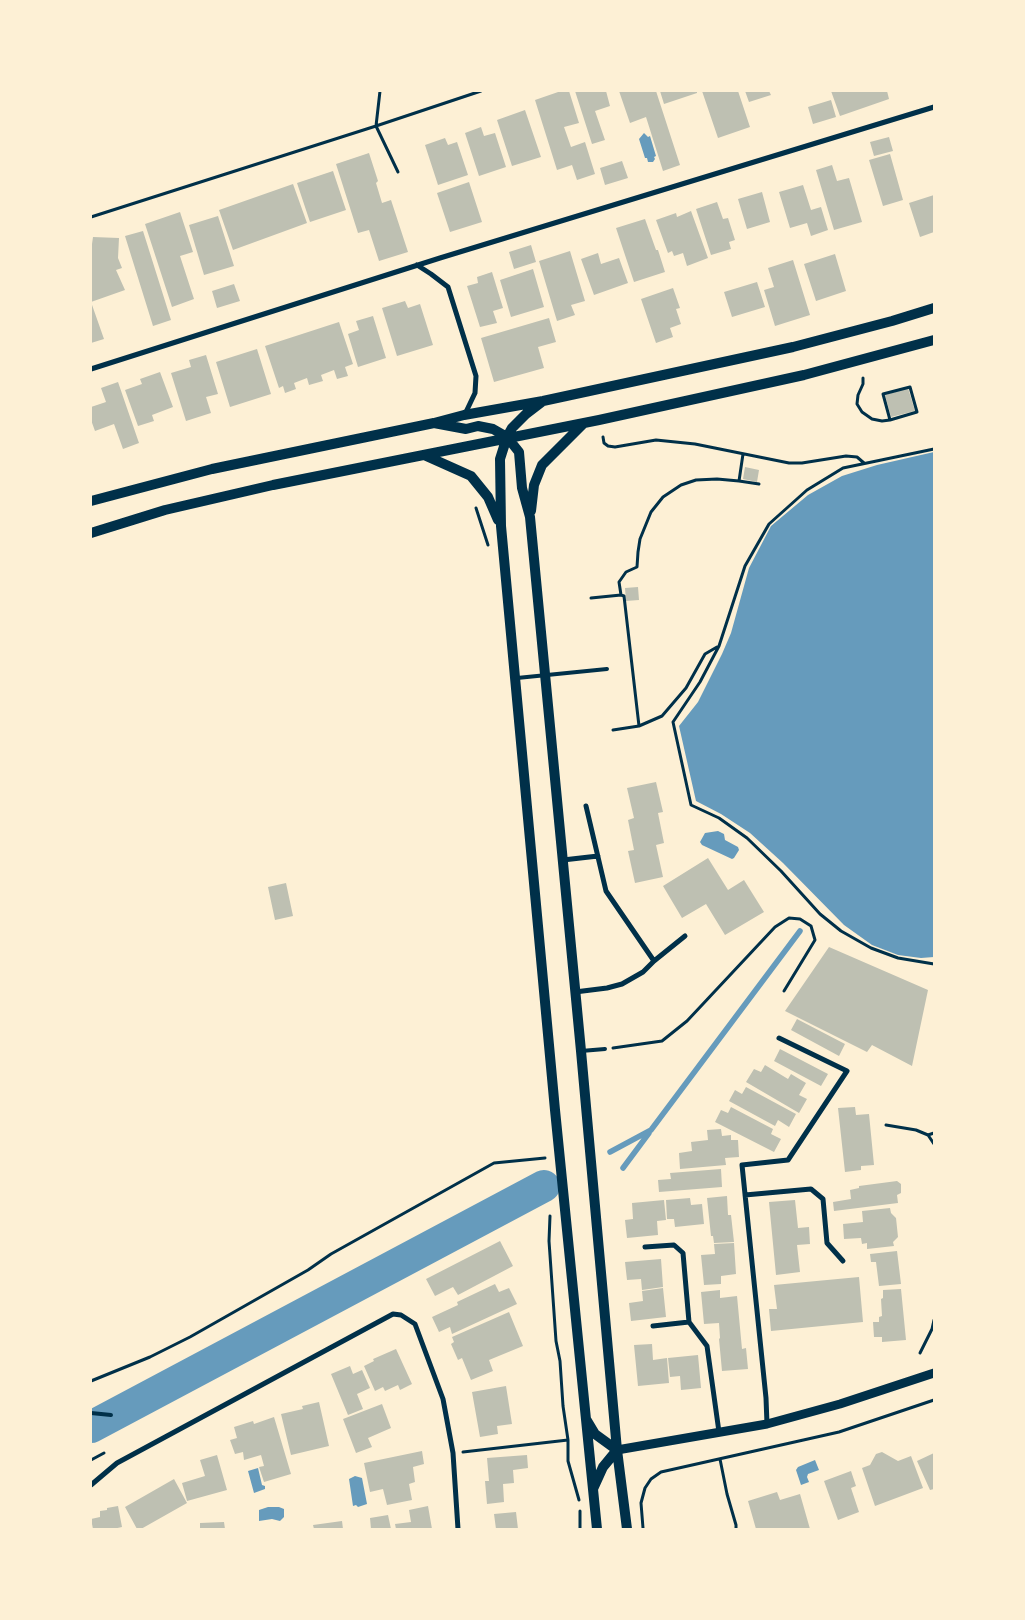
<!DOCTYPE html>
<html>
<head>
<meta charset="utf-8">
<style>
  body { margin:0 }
  #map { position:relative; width:1025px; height:1620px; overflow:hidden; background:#fdf0d5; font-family:"Golos Text",sans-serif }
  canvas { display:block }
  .frame { position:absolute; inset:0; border:92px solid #fdf0d5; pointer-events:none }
</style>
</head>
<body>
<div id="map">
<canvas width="1025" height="1620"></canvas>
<div class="frame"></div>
</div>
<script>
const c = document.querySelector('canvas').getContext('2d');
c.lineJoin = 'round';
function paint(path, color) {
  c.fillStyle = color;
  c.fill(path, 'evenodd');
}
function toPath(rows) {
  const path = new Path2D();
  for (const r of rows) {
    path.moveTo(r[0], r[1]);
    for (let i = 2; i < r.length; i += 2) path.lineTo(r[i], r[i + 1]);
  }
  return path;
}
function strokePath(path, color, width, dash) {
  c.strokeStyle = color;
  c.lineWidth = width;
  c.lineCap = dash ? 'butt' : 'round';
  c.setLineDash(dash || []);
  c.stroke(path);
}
paint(toPath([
  [644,133,648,137,650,136,656,156,654,157,655,159,653,162,648,162,647,158,645,158,639,139],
  [934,452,934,957,921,958,898,955,872,945,844,925,783,863,750,833,721,814,696,801,679,726,698,702,722,654,731,633,749,568,771,526,808,495,842,476,877,465],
  [718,831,724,834,725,840,738,847,739,850,734,858,732,859,702,845,700,842,705,833],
  [815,1460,819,1470,808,1474,807,1477,809,1482,801,1485,796,1470,798,1467],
  [258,1468,262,1485,265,1486,265,1489,254,1493,248,1471],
  [355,1476,362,1478,367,1504,358,1507,356,1505,353,1506,349,1479],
  [268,1507,279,1507,284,1509,284,1517,280,1521,272,1519,259,1521,259,1510]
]), '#669bbc');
strokePath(toPath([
  [610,1152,651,1130,800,931],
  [623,1168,649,1133]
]), '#669bbc', 5.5);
strokePath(toPath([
  [91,1427,544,1186]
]), '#669bbc', 32);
paint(toPath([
  [561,91,569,91,579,123,564,127,571,147,585,142,595,174,577,180,572,165,557,170,535,100],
  [575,91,606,91,610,106,595,111,605,140,592,144],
  [619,91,656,91,680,165,663,171,646,117,630,123],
  [660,91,697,91,697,93,664,104],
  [702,91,738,91,750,127,718,138],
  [745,91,769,91,771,95,749,102],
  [831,91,887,91,889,99,840,116],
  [831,100,836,117,813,124,808,107],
  [525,110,541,157,512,166,497,120],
  [481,127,484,136,495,133,506,167,479,176,465,133],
  [889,137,893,151,874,156,870,142],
  [445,138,448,145,457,142,468,175,438,185,425,145],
  [369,153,378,181,376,183,382,203,391,200,408,252,379,261,369,230,358,233,336,164],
  [890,154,903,200,883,206,869,160],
  [622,161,628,178,605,185,600,168],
  [832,165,837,181,849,178,862,222,834,230,816,170],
  [333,171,346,210,310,222,297,183],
  [469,182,482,222,450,232,437,193],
  [293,184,307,223,233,250,219,210],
  [803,185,811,210,821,207,828,230,811,236,807,223,790,228,779,192],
  [762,192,770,222,747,229,738,199],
  [934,195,934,232,920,237,909,203],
  [717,202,723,219,728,218,735,240,729,242,731,249,711,255,696,209],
  [691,211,708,258,687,266,683,253,674,256,672,251,668,253,656,220,676,213,677,217],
  [180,212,193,252,180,256,194,299,172,307,145,224],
  [218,216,234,266,204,275,189,225],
  [645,219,656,250,658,250,665,272,634,282,616,228],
  [143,231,171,320,153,326,125,236],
  [93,237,119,238,118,258,122,268,116,270,125,290,91,302,91,251],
  [531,245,536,262,514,269,509,252],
  [570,251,585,301,571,305,575,315,557,321,539,261],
  [598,253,601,264,619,258,628,283,594,295,581,259],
  [835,254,846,291,816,301,804,264],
  [793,260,810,315,775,326,764,290,774,287,768,268],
  [533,269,544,307,511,317,500,280],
  [492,272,503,308,493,311,497,323,480,327,467,286,478,283,477,277],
  [757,282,765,307,732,317,724,292],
  [234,284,240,301,217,308,212,291],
  [673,288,680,308,676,309,681,324,670,328,673,337,656,343,641,299],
  [405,301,408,308,420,304,433,345,397,356,382,308],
  [91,302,104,339,91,343],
  [373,316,386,358,358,367,348,334,359,330,356,321],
  [549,318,556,342,538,347,544,368,494,382,481,338],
  [339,322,353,364,345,367,348,376,337,379,334,370,321,375,323,381,309,385,307,378,294,383,296,389,285,393,283,386,279,388,265,346],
  [257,349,271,394,230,407,216,362],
  [206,355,218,394,206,397,211,413,186,421,171,373,191,367,189,360],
  [160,372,173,407,152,415,154,421,138,426,125,390,142,384,140,379],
  [118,382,139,443,123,449,114,424,95,431,91,420,91,407,106,402,101,388],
  [908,388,915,411,891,417,885,395],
  [745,467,759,470,757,482,743,479],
  [638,587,639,600,626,601,625,588],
  [656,782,663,812,658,813,664,843,656,845,663,877,635,883,628,851,634,850,628,820,634,818,627,788],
  [708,858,728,890,744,880,764,912,725,935,706,904,682,918,663,886],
  [286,883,293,916,275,920,268,887],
  [829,947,928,990,912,1066,872,1045,867,1052,785,1011],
  [797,1019,845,1044,839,1056,791,1030],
  [780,1049,828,1074,821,1086,774,1061],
  [765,1065,788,1079,791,1074,806,1083,799,1095,807,1099,799,1113,746,1082,754,1069,761,1072],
  [746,1087,796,1114,789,1127,778,1120,775,1126,729,1101,735,1090,742,1094],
  [731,1107,773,1129,771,1134,781,1139,774,1152,715,1122,721,1110,728,1113],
  [855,1107,856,1115,869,1114,874,1165,861,1166,861,1170,845,1172,838,1108],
  [721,1129,722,1136,731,1135,731,1140,738,1140,739,1157,725,1158,726,1165,680,1169,679,1153,692,1151,691,1142,708,1140,707,1130],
  [721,1169,722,1187,659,1192,658,1180,671,1179,670,1173],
  [897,1181,901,1184,901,1193,897,1195,898,1203,834,1211,833,1202,851,1199,850,1190,859,1188,859,1186],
  [727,1196,728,1215,731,1215,734,1242,714,1243,713,1236,711,1236,707,1198],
  [690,1198,691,1205,702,1204,704,1224,675,1227,674,1219,667,1219,666,1200],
  [664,1200,666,1220,657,1221,658,1235,627,1238,625,1220,633,1219,632,1203],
  [795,1200,798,1228,809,1227,810,1244,797,1245,800,1272,776,1275,769,1202],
  [890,1208,891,1213,896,1218,898,1237,893,1242,894,1246,867,1249,867,1243,862,1244,861,1238,844,1239,843,1224,863,1222,862,1211],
  [500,1241,513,1266,458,1295,453,1287,435,1296,426,1279],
  [734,1243,736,1274,721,1276,721,1284,704,1285,701,1255,715,1254,714,1244],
  [897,1251,901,1284,879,1286,876,1262,871,1262,870,1254],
  [661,1259,663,1287,642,1290,641,1279,627,1280,625,1262],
  [859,1277,863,1322,771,1331,769,1309,777,1309,774,1285],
  [495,1284,499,1292,509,1288,517,1304,452,1334,450,1327,439,1332,432,1317,458,1305,457,1302],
  [663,1288,666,1317,631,1321,629,1303,643,1301,642,1291],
  [901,1289,906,1340,882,1342,882,1337,874,1337,873,1322,879,1322,879,1317,882,1316,881,1299,883,1298,883,1290],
  [720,1290,720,1298,737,1296,742,1349,746,1348,748,1369,722,1371,719,1339,720,1338,719,1323,704,1324,701,1292],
  [509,1312,523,1346,489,1360,493,1371,471,1380,462,1358,458,1360,451,1344,454,1342,452,1337],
  [652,1344,653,1360,667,1358,669,1383,638,1386,634,1345],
  [396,1349,412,1384,400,1390,398,1385,385,1391,383,1387,375,1391,364,1366,374,1361,373,1359],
  [698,1355,701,1388,681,1390,680,1376,670,1377,668,1358],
  [350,1366,353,1374,362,1370,370,1388,357,1394,363,1409,348,1415,331,1374],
  [506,1386,512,1424,497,1426,498,1434,480,1437,472,1392],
  [319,1402,329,1446,291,1455,281,1414,303,1409,302,1406],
  [382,1404,391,1428,368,1438,372,1447,356,1453,343,1419],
  [274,1417,291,1474,264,1482,259,1467,264,1466,261,1455,244,1460,243,1452,235,1454,230,1440,237,1438,234,1427,253,1421,254,1424],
  [422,1451,424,1464,413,1467,415,1482,409,1484,412,1500,387,1505,383,1489,370,1492,364,1463],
  [882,1452,898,1461,911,1456,923,1488,875,1506,862,1468,870,1465,876,1454],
  [934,1453,934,1489,930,1490,917,1461],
  [217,1455,227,1490,187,1501,182,1483,205,1476,200,1460],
  [527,1455,528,1468,513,1470,514,1483,503,1484,504,1502,487,1504,485,1481,489,1481,487,1458],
  [851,1471,856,1486,851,1488,859,1512,838,1520,824,1481],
  [174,1479,187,1503,141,1529,137,1529,125,1507],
  [777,1492,780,1500,800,1494,810,1529,756,1529,748,1501],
  [118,1506,122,1527,113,1529,93,1529,91,1519,100,1517,100,1511,107,1510,107,1508],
  [428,1506,432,1529,396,1529,395,1524,411,1522,409,1510],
  [516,1512,518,1529,496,1529,494,1514],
  [388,1515,391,1529,371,1529,370,1518],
  [342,1521,343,1529,314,1529,313,1525],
  [224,1522,225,1529,200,1529,200,1523]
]), '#bec0b2');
strokePath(toPath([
  [380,91,376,126,398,172],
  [91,217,376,126,481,91],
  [863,378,863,384,858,395,857,404,862,412,872,419,882,421,890,420,917,412,910,387,883,394,890,420],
  [603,437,604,443,608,446,615,447,656,440,695,444,789,463,802,463,846,456,857,457,864,463],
  [934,449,843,468,807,490,769,524,745,566,719,646,700,682,673,722,691,805,719,818,747,838,781,871,820,914,841,931,871,948,898,958,934,964],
  [739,481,743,454],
  [476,508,488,545],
  [591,598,621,595],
  [639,726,624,596,621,595,619,582,626,572,637,567,638,552,640,539,651,512,663,497,681,485,696,480,717,479,739,481,759,484],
  [613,730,639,726,662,716,686,688,705,654,717,647],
  [613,1048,662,1041,687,1021,775,927,789,918,800,919,811,926,815,940,784,991],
  [886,1125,916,1130,928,1135,934,1133],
  [928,1135,934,1144],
  [550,1216,549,1241,556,1341,560,1361,563,1406,568,1440,568,1461,579,1500],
  [920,1353,932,1329,934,1320],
  [91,1381,150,1357,190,1337,308,1270,331,1254,494,1163,545,1158],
  [463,1452,568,1440],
  [720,1459,727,1494,736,1525,736,1529],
  [91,1460,104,1453],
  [580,1511,580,1529],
  [643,1528,641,1503,645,1488,651,1479,661,1472,839,1432,934,1400]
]), '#003049', 3);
strokePath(toPath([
  [517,678,607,669],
  [581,1051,605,1049],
  [91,1413,111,1415]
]), '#003049', 4);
strokePath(toPath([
  [417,265,431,274,448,287,476,376,475,393,465,414],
  [91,369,440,258,934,107],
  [563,860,598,856],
  [654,961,685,936],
  [575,992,607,988,622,984,643,972,654,961,606,891,586,806],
  [745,1195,811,1189,823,1199,827,1243,843,1261],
  [645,1247,674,1245,683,1253,689,1322,707,1346,719,1432],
  [653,1326,689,1322],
  [767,1424,766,1398,742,1165,788,1160,847,1071,779,1038],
  [91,1485,117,1463,393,1314,401,1315,415,1324,443,1399,453,1453,458,1529]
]), '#003049', 5);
strokePath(toPath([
  [617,1450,767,1424,840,1404,934,1373]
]), '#003049', 9);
strokePath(toPath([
  [543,401,526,414,512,428,507,437,500,459,501,526,555,1110,597,1529],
  [434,423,466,429,478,426,493,429,507,437,519,452,522,488,530,517,581,1051,617,1450,627,1529],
  [424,455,471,476,488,497,498,520],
  [91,501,212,469,434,423,464,415,543,401,793,347,892,321,934,308],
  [531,511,534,485,542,465,584,423],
  [91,533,165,510,273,485,599,420,804,375,934,340],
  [586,1419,595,1434,617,1450],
  [593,1489,603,1467,617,1450]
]), '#003049', 10);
</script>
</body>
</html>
